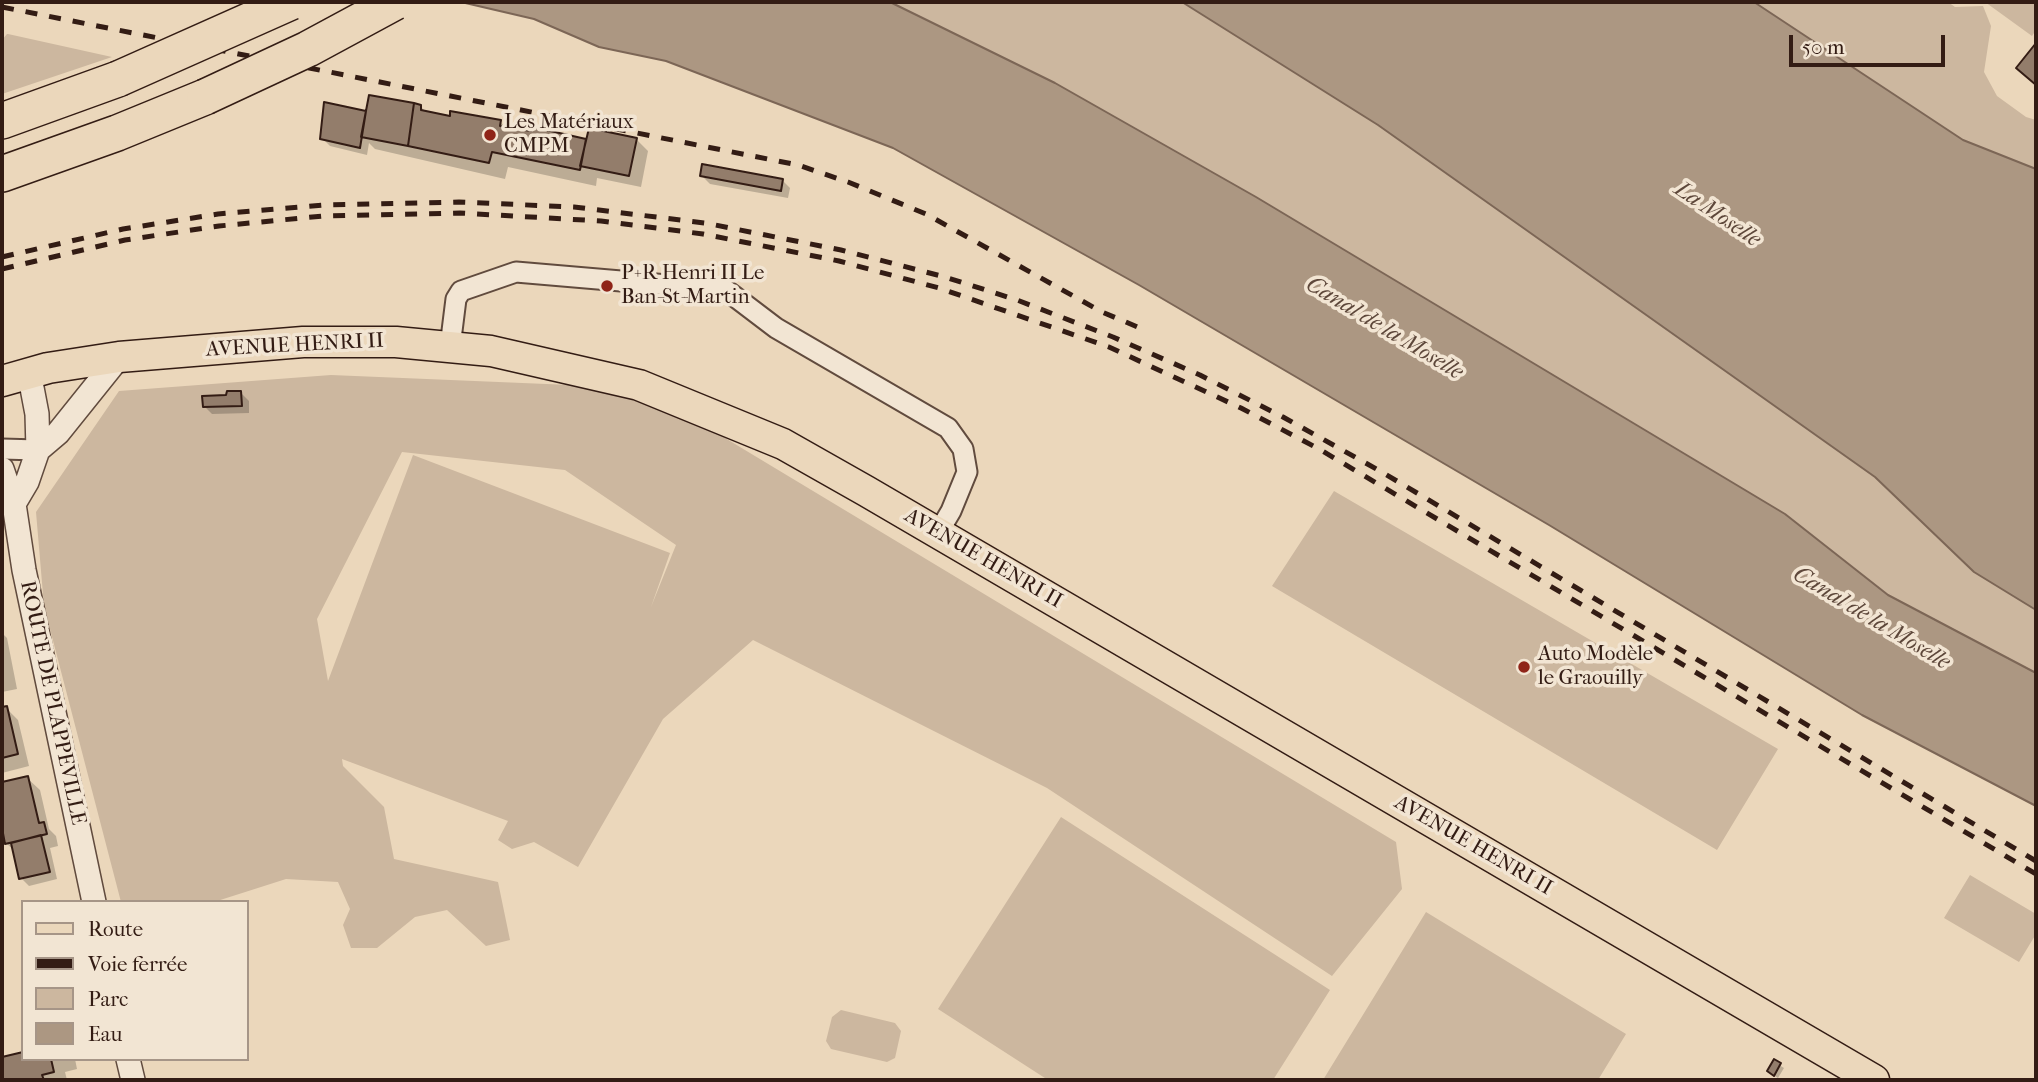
<!DOCTYPE html>
<html>
<head>
<meta charset="utf-8">
<style>
  body { margin:0 }
  #map { position:relative; width:2038px; height:1082px; overflow:hidden; background:#ebd7bb; font-family:"IM FELL French Canon",serif }
  canvas { display:block }
  .frame { position:absolute; inset:0; border:4px solid #331c14; pointer-events:none }
  .legend { position:absolute; left:21px; top:900px; width:228px; height:161px; box-sizing:border-box; background:#f2e5d3; border:2px solid #a69587; margin:0; padding:9px 12px; list-style:none; font-size:21px; color:#331c14 }
  .legend li { display:flex; align-items:center; gap:14px; height:35px }
  .legend b { width:35px; border:2px solid #a69587 }
  .scale { position:absolute; left:1789px; top:35px; width:156px; height:32px; box-sizing:border-box; border:4px solid #331c14; border-top:0; padding-left:9px; font-size:21px; line-height:24px; white-space:nowrap; color:#331c14; -webkit-text-stroke:5px #f2e5d3; paint-order:stroke }
</style>
</head>
<body>
<div id="map">
<canvas width="2038" height="1082"></canvas>
<div class="frame"></div>
<ul class="legend">
<li><b style="height:9px;background:#ebd7bb"></b>Route</li>
<li><b style="height:9px;background:#331c14"></b>Voie ferrée</li>
<li><b style="height:19px;background:#ccb79f"></b>Parc</li>
<li><b style="height:19px;background:#ac9782"></b>Eau</li>
</ul>
<div class="scale">50 m</div>
</div>
<script>
const c = document.querySelector('canvas').getContext('2d');
c.lineJoin = 'round';
function paint(path, color) {
  c.fillStyle = color;
  c.fill(path, 'evenodd');
}
function toPath(rows) {
  const path = new Path2D();
  for (const r of rows) {
    path.moveTo(r[0], r[1]);
    for (let i = 2; i < r.length; i += 2) path.lineTo(r[i], r[i + 1]);
  }
  return path;
}
function strokePath(path, color, width, dash) {
  c.strokeStyle = color;
  c.lineWidth = width;
  c.lineCap = dash ? 'butt' : 'round';
  c.setLineDash(dash || []);
  c.stroke(path);
}
function drawText(font, color, halo, rows, align = 'center') {
  c.font = font + ' "IM FELL French Canon",serif';
  c.lineWidth = 7;
  c.setLineDash([]);
  c.textBaseline = 'middle';
  c.strokeStyle = halo;
  c.fillStyle = color;
  for (const [text, x, y, turn = 0] of rows) {
    c.save();
    c.translate(x, y);
    c.rotate((+turn || 0) * Math.PI / 180);
    c.textAlign = isNaN(turn) ? turn : align;
    if (halo) c.strokeText(text, 0, 0);
    c.fillText(text, 0, 0);
    c.restore();
  }
}
paint(toPath([
  [890,2,1182,2,1378,125,1875,477,1974,572,2036,610,2036,673,1888,595,1785,514,1256,197,1055,83],
  [1754,2,1948,2,1955,7,1983,6,1991,26,1984,72,1997,96,2026,117,2036,120,2036,169,1963,140],
  [1985,2,2036,2,2036,30,2032,36],
  [7,34,8,34,112,57,2,94,2,40],
  [331,375,642,388,1396,842,1402,889,1332,976,1047,788,753,640,663,719,578,867,534,842,512,849,498,840,508,821,342,759,343,766,384,807,394,859,498,882,510,940,486,946,447,910,415,917,377,948,351,948,343,925,350,909,338,882,286,879,214,902,121,902,44,606,36,512,119,391],
  [402,452,565,470,676,545,651,607,670,553,413,455,328,681,317,619],
  [1334,491,1778,749,1717,850,1272,586],
  [1061,817,1330,990,1273,1080,1048,1080,938,1009],
  [1970,875,2036,914,2036,934,2019,962,1944,918],
  [1426,912,1626,1034,1598,1080,1323,1080],
  [841,1010,895,1023,901,1031,895,1058,887,1062,831,1049,826,1041,832,1017]
]), '#ccb79f');
const water = toPath([
  [461,2,890,2,1055,83,1256,197,1785,514,1888,595,2036,673,2036,806,1862,715,1549,525,1139,285,893,148,666,61,599,47,534,19,461,2],
  [1182,2,1754,2,1963,140,2036,169,2036,610,1974,572,1875,477,1378,125,1182,2]
]);
paint(water, '#ac9782');
strokePath(water, '#7c6656', 2);
paint(toPath([
  [420,106,427,113,451,118,500,122,508,129,587,143,636,139,648,151,641,187,597,178,596,186,508,167,505,179,375,149,369,143,367,155,330,146,322,138,367,113],
  [702,176,782,180,790,188,788,198,710,184],
  [241,393,249,401,249,413,212,414,204,406,204,397],
  [2,633,7,638,17,689,2,692],
  [6,708,18,720,29,766,2,773,2,709],
  [27,778,40,790,49,829,56,836,58,846,50,848,57,879,29,886,21,878,15,851,7,844,2,829,2,784],
  [2,1058,75,1059,77,1069,65,1072,67,1080,2,1080],
  [1774,1062,1784,1068,1778,1078,1773,1075]
]), '#0003');
const building = toPath([
  [2036,43,2036,85,2016,68,2036,43],
  [369,95,414,103,408,146,361,137,369,95],
  [324,102,366,111,360,148,320,139,324,102],
  [414,103,421,105,421,110,450,116,450,111,501,120,500,126,531,131,533,127,586,139,580,170,492,152,489,163,408,146,414,103],
  [589,128,637,138,629,176,580,166,589,128],
  [702,164,783,179,781,191,700,176,702,164],
  [227,391,241,391,242,406,203,407,202,396,226,395,227,391],
  [7,706,18,754,2,758,2,707,7,706],
  [28,776,39,823,44,822,47,834,5,844,2,828,2,782,28,776],
  [41,835,50,872,19,879,11,843,41,835],
  [23,1052,23,1059,51,1059,54,1072,42,1075,44,1080,2,1080,2,1057,23,1052],
  [1774,1059,1781,1063,1774,1076,1767,1071,1774,1059]
]);
paint(building, '#937d6b');
strokePath(building, '#331c14', 2);
const minor = toPath([
  [450,347,456,299,461,291,516,272,726,290,776,328,948,428,963,449,967,472,951,511,938,533],
  [2,449,38,450]
]);
const tertiary = toPath([
  [38,450,58,433,119,357],
  [2,469,14,504,24,570,94,902],
  [14,504,27,482,38,450,37,414,29,372],
  [128,1059,133,1080]
]);
const primary = toPath([
  [2,381,48,368,119,357,303,342,396,342,491,351,639,385,783,444,866,491,1874,1080]
]);
const motorway = toPath([
  [2,121,118,79],
  [2,174,117,133,205,97]
]);
strokePath(minor, '#614b3e', 23);
strokePath(tertiary, '#614b3e', 26);
strokePath(primary, '#331c14', 33);
strokePath(motorway, '#331c14', 38);
strokePath(minor, '#f2e5d3', 19);
strokePath(tertiary, '#f2e5d3', 23);
strokePath(primary, '#ebd7bb', 30);
strokePath(motorway, '#ebd7bb', 35);
strokePath(toPath([
  [2,7,798,165,848,182,926,214,1102,312,1140,328],
  [2,257,123,229,218,214,323,205,459,202,574,207,705,223,841,250,945,277,1017,300,1113,337,1200,375,1283,417,1380,471,2036,861],
  [2,269,125,240,219,226,323,216,460,213,601,221,703,234,839,261,939,288,1109,347,1241,408,1319,449,2036,874]
]), '#331c14', 5, [12, 12]);
const motorwayBridge = toPath([
  [118,79,291,2],
  [205,97,308,49,395,2]
]);
strokePath(motorwayBridge, '#331c14', 38, []);
strokePath(motorwayBridge, '#ebd7bb', 35);
for (const [x, y, r, color] of [
  [490,135,7,"#8f2418"],
  [607,286,7,"#8f2418"],
  [1524,667,7,"#8f2418"]
]) {
  const dot = new Path2D();
  dot.arc(x, y, r, 0, 2 * Math.PI);
  c.fillStyle = color;
  c.fill(dot);
  strokePath(dot, '#f2e5d3', 2.5);
}
drawText('21px', '#331c14', '#f2e5d3', [
  ["Les Matériaux",504,123],
  ["CMPM",504,147],
  ["P+R Henri II Le",621,274],
  ["Ban-St-Martin",621,298],
  ["Auto Modèle",1538,655],
  ["le Graouilly",1538,679]
], 'left');
drawText('21px', '#331c14', '#f2e5d3', [
  ["AVENUE HENRI II",295,346,-3],
  ["AVENUE HENRI II",983,559,30],
  ["ROUTE DE PLAPPEVILLE",52,703,78],
  ["AVENUE HENRI II",1473,846,30]
]);
drawText('italic 23px', '#5d473a', '#f2e5d3', [
  ["La Moselle",1717,215,34],
  ["Canal de la Moselle",1384,329,31],
  ["Canal de la Moselle",1871,619,31]
]);
</script>
</body>
</html>
